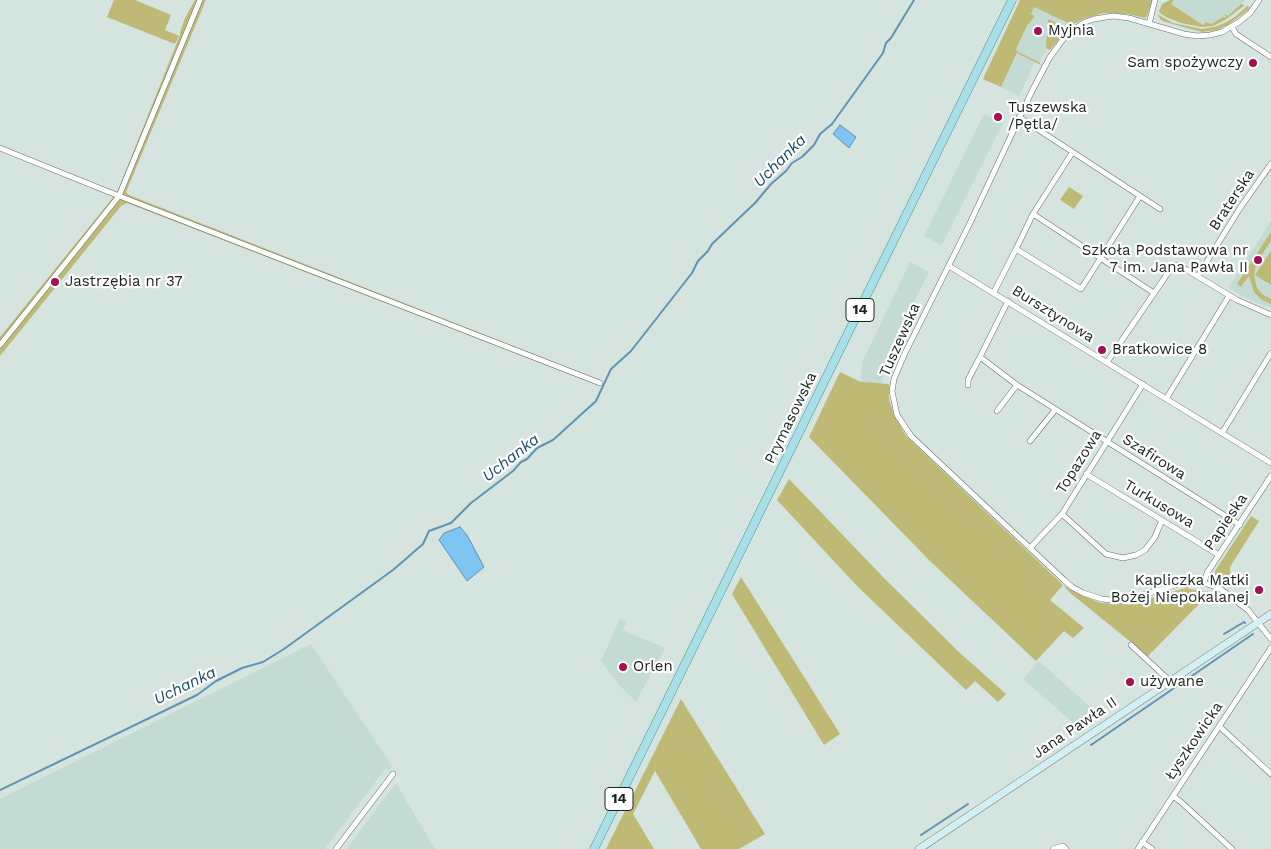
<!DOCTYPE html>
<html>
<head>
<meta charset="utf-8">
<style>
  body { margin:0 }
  canvas { display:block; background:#d5e4df }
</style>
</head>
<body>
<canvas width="1271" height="849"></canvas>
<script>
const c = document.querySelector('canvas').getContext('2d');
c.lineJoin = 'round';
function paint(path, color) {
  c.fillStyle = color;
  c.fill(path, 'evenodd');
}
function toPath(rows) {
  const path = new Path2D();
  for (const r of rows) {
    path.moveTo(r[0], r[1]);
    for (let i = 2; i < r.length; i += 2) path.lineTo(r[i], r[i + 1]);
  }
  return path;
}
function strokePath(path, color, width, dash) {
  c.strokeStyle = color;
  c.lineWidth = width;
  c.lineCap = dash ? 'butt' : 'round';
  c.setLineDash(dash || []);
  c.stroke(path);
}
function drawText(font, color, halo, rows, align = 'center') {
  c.font = font + ' "Work Sans",sans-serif';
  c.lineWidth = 4.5;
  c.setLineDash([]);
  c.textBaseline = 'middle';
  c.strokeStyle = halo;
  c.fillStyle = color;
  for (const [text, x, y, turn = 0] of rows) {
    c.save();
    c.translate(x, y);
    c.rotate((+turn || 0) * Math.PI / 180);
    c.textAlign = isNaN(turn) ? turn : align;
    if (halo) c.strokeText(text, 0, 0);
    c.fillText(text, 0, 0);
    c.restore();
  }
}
paint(toPath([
  [1174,0,1246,0,1228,16,1226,16,1225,18,1211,24,1207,22,1203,25,1171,4],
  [1034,7,1070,25,1068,28,1051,20,1047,21,1046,46,1047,49,1039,62,1018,52,1016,49,1027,26,1035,16,1031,14],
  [1018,53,1035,62,1019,96,1001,87],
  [984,114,1003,123,942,245,924,236],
  [1271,221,1271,307,1258,304,1228,288],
  [910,262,929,272,887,356,882,384,861,382,862,363],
  [620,619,626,623,623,630,665,648,636,702,619,685,601,661],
  [311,644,392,766,389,770,386,768,325,849,0,849,0,799],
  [1039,661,1098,714,1078,727,1023,679],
  [396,783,435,849,347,849,365,824]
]), '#c4dbd3');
paint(toPath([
  [114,0,135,0,171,15,165,30,179,36,175,44,107,17],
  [195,0,206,0,126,192,129,195,600,380,597,385,127,203,121,206,0,356,0,337,111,200,118,190,180,35,180,32,185,18],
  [1020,0,1152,0,1152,1,1147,16,1145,18,1128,14,1103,13,1083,19,1072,25,1034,7,1031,14,1035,16,1027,26,1016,49,1018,52,1039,62,1041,65,1017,53,1001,87,983,79],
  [1170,0,1174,0,1171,4,1203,25,1206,22,1211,24,1223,17,1225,18,1226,16,1222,13,1228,16,1241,4,1245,5,1225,20,1213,26,1201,27,1181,23,1168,18,1160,13,1159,11,1162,4],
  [1247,6,1250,7,1248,10,1228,25,1217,30,1202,32,1165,22,1161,20,1157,14,1173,23,1202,29,1218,26,1224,23,1235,17],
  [1048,20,1051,20,1068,29,1050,50,1047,49,1046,46],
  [1069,187,1083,196,1074,209,1060,200],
  [1271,232,1271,241,1256,264,1254,276,1257,288,1262,294,1271,299,1271,304,1262,300,1254,292,1249,276,1241,287,1237,284],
  [1271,251,1271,285,1255,275],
  [840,372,861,382,889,384,889,400,895,417,906,436,1063,585,1076,593,1101,603,1115,604,1126,603,1128,605,1185,588,1188,585,1189,589,1211,592,1148,656,1069,592,1063,585,1050,600,1084,628,1073,638,1064,631,1036,661,930,561,809,437],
  [789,479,885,579,960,653,1006,694,998,702,975,681,966,690,858,587,777,500],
  [1251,516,1259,521,1230,567,1231,581,1215,575,1215,571],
  [741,577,840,734,824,745,732,594],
  [681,699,765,834,739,849,701,849,655,771,633,814,654,849,606,849]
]), '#beb975');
const water = toPath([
  [840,125,856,137,849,148,833,134,840,125],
  [460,527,467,535,484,567,467,581,439,540,444,533,460,527]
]);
paint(water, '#80c4f4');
strokePath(water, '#6293b4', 1);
strokePath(toPath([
  [1224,634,1244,622,1245,623],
  [1091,745,1253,634],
  [0,790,197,695,216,681,242,668,263,662,284,649,393,570,423,544,429,531,451,523,471,503,513,471,521,462,527,459,537,448,553,440,596,401,611,369,631,351,692,273,698,261,708,251,712,244,755,203,771,184,786,171,792,163,802,157,814,145,820,134,832,124,883,53,886,43,891,38,914,0],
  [921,835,968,804]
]), '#6293b4', 2);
const street = toPath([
  [1259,0,1250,13,1239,22,1222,32,1210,35,1197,36,1184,34,1129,18,1113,16,1094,19,1085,22,1067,34,1050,57,1032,91,970,223,904,355,894,379,892,391,897,415,911,436,1064,580,1072,587,1083,593,1102,599,1120,601,1133,598,1182,583,1204,583,1219,588,1248,610,1271,639],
  [1149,24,1155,0],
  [1232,27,1236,34,1271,57],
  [1019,117,1160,209],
  [0,148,109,192,600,383],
  [1072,153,1033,214,1016,249,1081,289,1140,196],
  [1033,214,1154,293],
  [949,266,1271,463],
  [1198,276,1240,208,1271,164],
  [994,292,1016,249],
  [1008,301,980,357,1017,385,1240,525],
  [0,345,119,196,200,0],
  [1107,362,1172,267,1177,265,1187,270,1237,300,1271,315],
  [968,385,968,380,980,357],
  [1166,399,1229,296],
  [997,411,1017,385],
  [1222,433,1271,353],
  [1030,441,1055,410],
  [1086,474,1219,555],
  [1062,514,1106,554,1123,558,1136,555,1145,550,1155,537,1162,520],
  [1030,548,1062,514,1143,384],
  [1204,583,1207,573,1271,476],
  [1131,645,1170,681],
  [1219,726,1271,774],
  [1173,796,1181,802,1232,849],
  [1142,842,1152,849],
  [336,849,393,774],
  [1053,849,1063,846,1066,849],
  [1138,849,1271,648]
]);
const secondary = toPath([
  [919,849,1271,614]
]);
const primary = toPath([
  [594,849,1012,0]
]);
strokePath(street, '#616e69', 6);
strokePath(secondary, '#616e69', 8);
strokePath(primary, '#519098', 9);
strokePath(street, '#fff', 5);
strokePath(secondary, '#d4eff3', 7);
strokePath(primary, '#a8e0e8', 8);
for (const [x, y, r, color] of [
  [1038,31,5,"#a41152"],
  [1253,63,5,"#a41152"],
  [998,117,5,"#a41152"],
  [1258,260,5,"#a41152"],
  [55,282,5,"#a41152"],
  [1102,350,5,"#a41152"],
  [1259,590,5,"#a41152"],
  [623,667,5,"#a41152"],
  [1130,682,5,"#a41152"]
]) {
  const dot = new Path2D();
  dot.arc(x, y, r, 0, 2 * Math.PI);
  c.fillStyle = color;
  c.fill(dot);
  strokePath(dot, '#fff', 2);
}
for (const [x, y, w] of [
  [860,310,28],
  [619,799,28]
]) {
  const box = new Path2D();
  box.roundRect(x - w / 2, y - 11.5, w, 23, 4);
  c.fillStyle = '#fff';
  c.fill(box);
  strokePath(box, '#1c2220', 1);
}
drawText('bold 14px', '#1c2220', null, [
  ["14",860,310],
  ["14",619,799]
]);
drawText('15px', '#1c2220', '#fff', [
  ["Myjnia",1048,31],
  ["Sam spożywczy",1243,63,"right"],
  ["Tuszewska",1008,108],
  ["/Pętla/",1008,125],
  ["Szkoła Podstawowa nr",1248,251,"right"],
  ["7 im. Jana Pawła II",1248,268,"right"],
  ["Jastrzębia nr 37",65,282],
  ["Bratkowice 8",1112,350],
  ["Kapliczka Matki",1249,581,"right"],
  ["Bożej Niepokalanej",1249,598,"right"],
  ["Orlen",633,667],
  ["używane",1140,682]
], 'left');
drawText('15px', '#1c2220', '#fff', [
  ["Braterska",1232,200,-57],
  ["Bursztynowa",1053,314,32],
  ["Tuszewska",900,340,-66],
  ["Prymasowska",791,418,-64],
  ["Szafirowa",1154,457,32],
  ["Topazowa",1079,462,-58],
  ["Turkusowa",1159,504,31],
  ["Papieska",1226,522,-56],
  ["Jana Pawła II",1075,728,-34],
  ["Łyszkowicka",1194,741,-56]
]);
drawText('italic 16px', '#174b6b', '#fff', [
  ["Uchanka",780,161,-45],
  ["Uchanka",511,458,-38],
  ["Uchanka",185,686,-26]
]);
</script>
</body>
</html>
